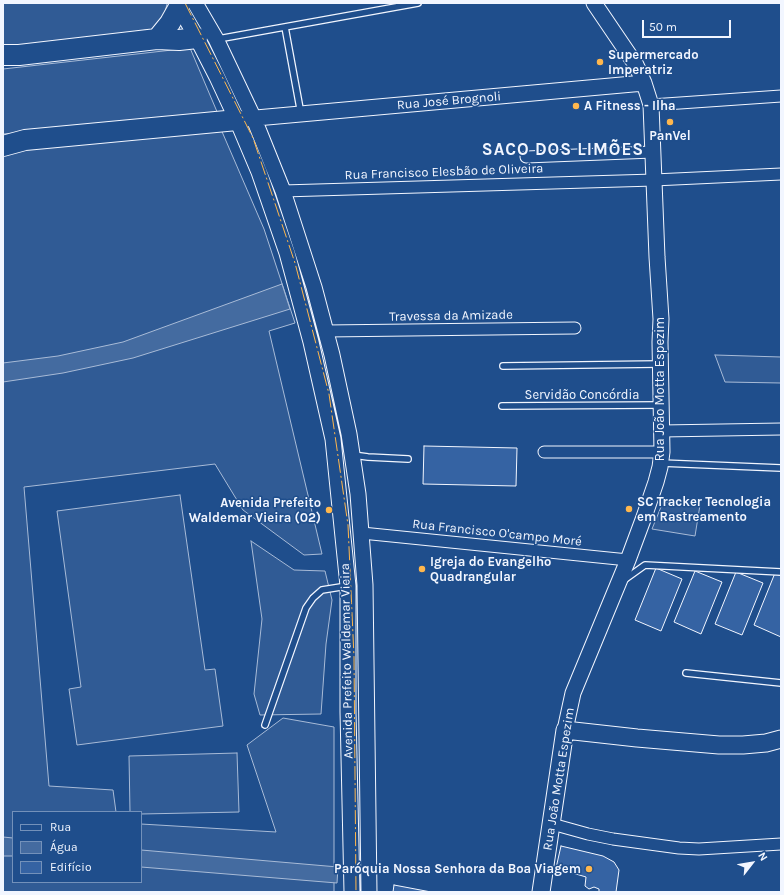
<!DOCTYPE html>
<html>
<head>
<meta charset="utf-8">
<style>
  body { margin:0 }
  #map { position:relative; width:784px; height:895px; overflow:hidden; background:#1f4e8c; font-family:Karla,sans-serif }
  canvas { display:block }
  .frame { position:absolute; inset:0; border:4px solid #f2f6ff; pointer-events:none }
  .legend { position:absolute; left:12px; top:811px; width:130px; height:72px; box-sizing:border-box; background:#1f4e8c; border:1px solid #7391ba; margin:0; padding:5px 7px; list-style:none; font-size:12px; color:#f2f6ff }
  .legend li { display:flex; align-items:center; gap:8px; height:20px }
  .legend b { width:20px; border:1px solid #7391ba }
  .north { position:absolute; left:732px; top:843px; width:40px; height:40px; -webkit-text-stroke:3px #1f4e8c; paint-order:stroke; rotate:59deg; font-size:11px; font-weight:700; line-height:16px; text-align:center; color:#f2f6ff }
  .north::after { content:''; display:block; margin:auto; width:14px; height:18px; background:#f2f6ff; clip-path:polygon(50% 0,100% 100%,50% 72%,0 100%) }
  .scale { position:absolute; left:642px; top:20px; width:89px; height:18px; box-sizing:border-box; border:2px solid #f2f6ff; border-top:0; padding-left:5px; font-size:12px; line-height:14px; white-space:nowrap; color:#f2f6ff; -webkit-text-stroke:3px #1f4e8c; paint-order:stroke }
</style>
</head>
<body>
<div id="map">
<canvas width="784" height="895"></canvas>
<div class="frame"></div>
<ul class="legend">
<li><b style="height:5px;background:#1f4e8c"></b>Rua</li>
<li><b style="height:11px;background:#446ba0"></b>Água</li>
<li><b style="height:11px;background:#3563a3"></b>Edifício</li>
</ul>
<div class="north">N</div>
<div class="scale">50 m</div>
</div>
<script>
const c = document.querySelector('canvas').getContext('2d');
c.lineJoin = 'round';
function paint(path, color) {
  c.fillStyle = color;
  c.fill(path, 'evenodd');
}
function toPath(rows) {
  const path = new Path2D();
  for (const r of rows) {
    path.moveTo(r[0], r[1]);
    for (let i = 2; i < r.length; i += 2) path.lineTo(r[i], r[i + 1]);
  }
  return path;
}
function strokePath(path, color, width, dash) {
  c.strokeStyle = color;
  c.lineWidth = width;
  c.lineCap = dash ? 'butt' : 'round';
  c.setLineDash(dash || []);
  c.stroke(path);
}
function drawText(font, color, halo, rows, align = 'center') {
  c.font = font + ' Karla,sans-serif';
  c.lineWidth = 3;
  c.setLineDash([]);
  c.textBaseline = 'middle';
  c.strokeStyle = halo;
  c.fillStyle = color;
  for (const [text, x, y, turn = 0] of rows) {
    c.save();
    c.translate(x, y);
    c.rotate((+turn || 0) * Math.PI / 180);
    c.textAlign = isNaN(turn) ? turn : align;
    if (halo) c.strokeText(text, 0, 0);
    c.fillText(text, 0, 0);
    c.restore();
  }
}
const built = toPath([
  [3,3,167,3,167,4,161,28,3,50,3,3],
  [190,48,218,114,3,134,3,69,190,48],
  [220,127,264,229,295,323,269,331,322,554,304,555,243,510,215,464,24,487,49,786,113,790,116,812,13,812,13,882,141,882,141,824,276,832,247,745,283,718,334,727,334,892,3,892,3,152,220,127],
  [715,355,781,357,781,383,725,382,715,355],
  [180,495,205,670,215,669,223,726,77,745,69,689,81,687,57,511,180,495],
  [663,502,700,505,695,536,652,529,663,502],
  [251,541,294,570,325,571,332,600,326,644,321,714,260,715,254,694,262,619,251,541],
  [237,753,239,812,141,814,141,812,130,812,129,756,237,753]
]);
paint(built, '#305b95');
strokePath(built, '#a8bbd7', 1);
const water = toPath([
  [282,284,290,309,133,358,63,373,3,382,3,363,58,356,123,342,282,284],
  [3,837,13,838,13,856,3,856,3,837],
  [141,850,338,867,337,883,141,867,141,850]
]);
paint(water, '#446ba0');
strokePath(water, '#a8bbd7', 1);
const building = toPath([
  [424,446,517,448,516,486,423,484,424,446],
  [656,568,682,579,661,631,635,620,656,568],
  [695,571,722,582,701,634,674,622,695,571],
  [736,572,763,583,742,635,715,624,736,572],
  [775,573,781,576,781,637,754,625,775,573],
  [561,846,603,856,614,862,619,870,616,892,599,892,599,889,594,887,589,889,585,886,586,877,556,868,561,846],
  [394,885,431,892,393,892,394,885]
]);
paint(building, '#3563a3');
strokePath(building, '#f2f6ff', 1);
const lane = toPath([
  [285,27,301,114],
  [218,39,418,3],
  [503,366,659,364],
  [502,406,660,405],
  [353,455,368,457,408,459],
  [661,463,781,468],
  [624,580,645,565,781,572],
  [686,673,781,683],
  [265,725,306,608,313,598,322,590,347,586]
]);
const street = toPath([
  [651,105,781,96],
  [526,157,653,152],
  [283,191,654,180,781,174],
  [326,331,575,328],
  [662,431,781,429],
  [544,452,662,452],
  [362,533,628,560],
  [552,824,588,834,613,839,679,848,699,849,781,844]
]);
const secondary = toPath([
  [177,3,197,38,217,77,237,120,259,172,287,253,311,342,333,439,348,586,348,712,352,892],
  [195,3,216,39,254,119,283,191,314,287,332,355,349,434,358,494,365,585,369,892],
  [245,119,644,83],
  [565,730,573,693,628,560,644,517,656,482,660,467,662,452,660,342,661,319,657,257,651,105,644,83,636,65,594,3]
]);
const primary = toPath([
  [541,892,565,730,637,738,719,745,743,745,766,743,781,739]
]);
const highway = toPath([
  [157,39,170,23,179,7],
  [3,55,19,55,157,39,179,40,197,38],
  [3,146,25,140,237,120]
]);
strokePath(lane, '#f2f6ff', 8);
strokePath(street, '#f2f6ff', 13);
strokePath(secondary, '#f2f6ff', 17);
strokePath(primary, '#f2f6ff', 19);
strokePath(highway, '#f2f6ff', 22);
strokePath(lane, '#1f4e8c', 5.5);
strokePath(street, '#1f4e8c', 11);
strokePath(secondary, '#1f4e8c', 15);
strokePath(primary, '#1f4e8c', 17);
strokePath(highway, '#1f4e8c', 20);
strokePath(toPath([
  [185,3,253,138,295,263,329,394,348,525,354,657,356,892]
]), '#ffb74d', 1, [14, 3, 2, 3]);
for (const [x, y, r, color] of [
  [600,62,4,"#ffb74d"],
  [576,106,4,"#ffb74d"],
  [670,122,4,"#ffb74d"],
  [629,509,4,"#ffb74d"],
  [329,510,4,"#ffb74d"],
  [422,569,4,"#ffb74d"],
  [589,869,4,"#ffb74d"]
]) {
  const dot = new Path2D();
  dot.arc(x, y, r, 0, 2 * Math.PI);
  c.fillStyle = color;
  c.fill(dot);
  strokePath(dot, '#1f4e8c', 1.5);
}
drawText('bold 13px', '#f2f6ff', '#1f4e8c', [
  ["Supermercado",608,55],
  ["Imperatriz",608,70],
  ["A Fitness - Ilha",584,106],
  ["PanVel",670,136,"center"],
  ["SC Tracker Tecnologia",637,502],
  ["em Rastreamento",637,517],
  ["Avenida Prefeito",321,503,"right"],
  ["Waldemar Vieira (02)",321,518,"right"],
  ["Igreja do Evangelho",430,562],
  ["Quadrangular",430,577],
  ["Paróquia Nossa Senhora da Boa Viagem",581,869,"right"]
], 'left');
drawText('13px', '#f2f6ff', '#1f4e8c', [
  ["Rua José Brognoli",449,101,-5],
  ["Rua Francisco Elesbão de Oliveira",444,172,-2],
  ["Travessa da Amizade",451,316,-1],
  ["Rua João Motta Espezim",660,389,-90],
  ["Servidão Concórdia",582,395],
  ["Rua Francisco O'campo Moré",497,533,6],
  ["Avenida Prefeito Waldemar Vieira",347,661,-91],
  ["Rua João Motta Espezim",559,779,-81]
]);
c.letterSpacing = '1px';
drawText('bold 17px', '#f2f6ff', '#1f4e8c', [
  ["SACO DOS LIMÕES",563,150]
]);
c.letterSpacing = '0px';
</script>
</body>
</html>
